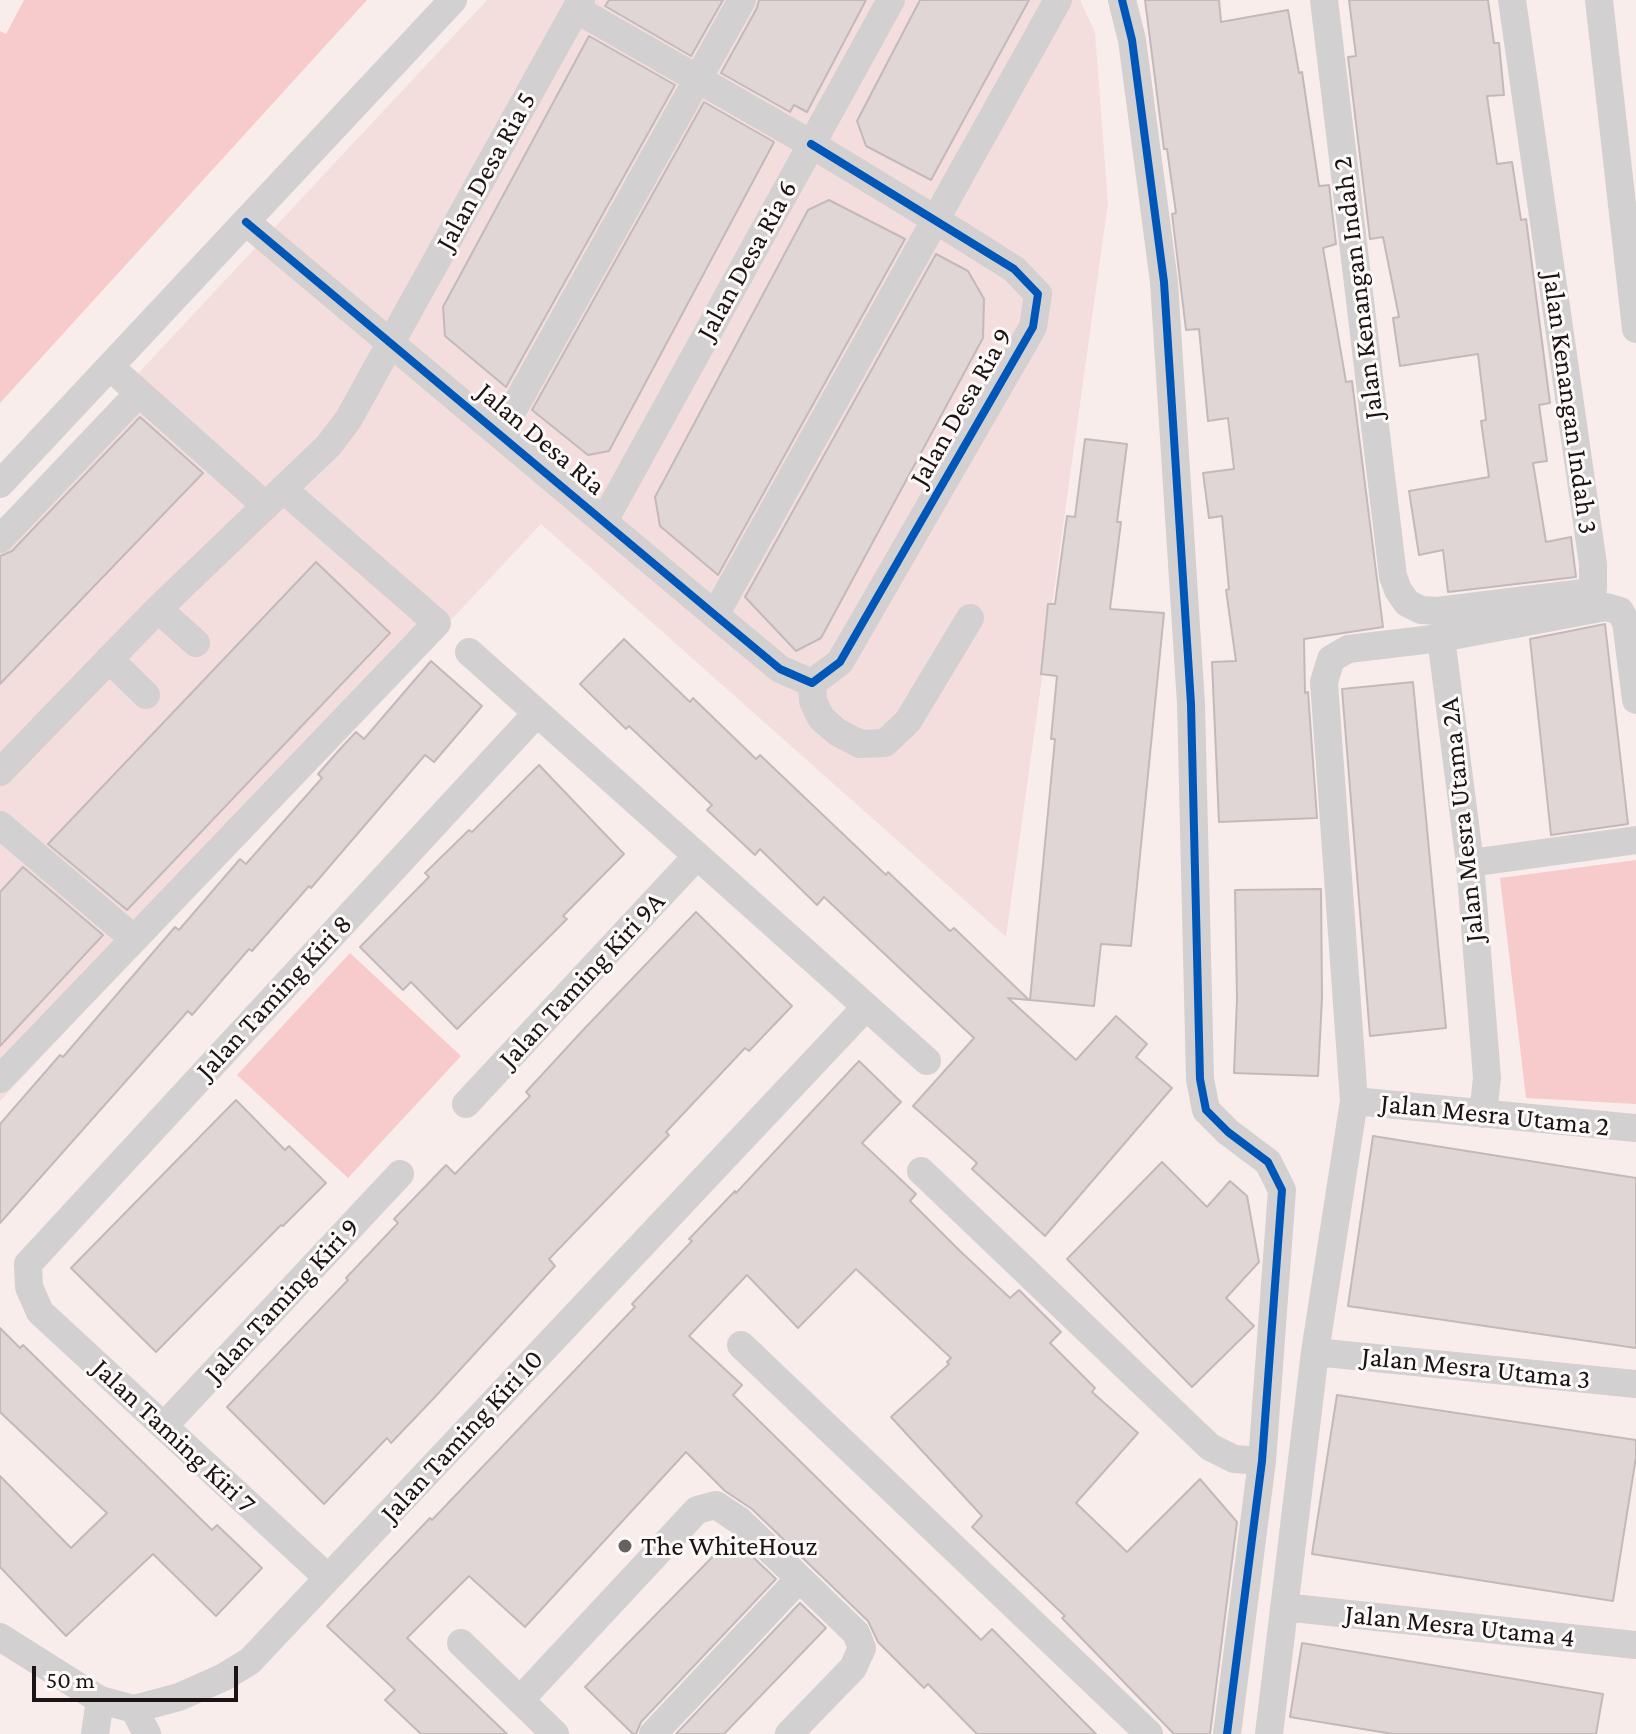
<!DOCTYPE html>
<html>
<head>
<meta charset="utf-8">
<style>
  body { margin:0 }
  #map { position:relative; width:1636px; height:1734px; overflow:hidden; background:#f9edec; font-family:"Crimson Pro",serif }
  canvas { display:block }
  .scale { position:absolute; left:32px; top:1666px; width:206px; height:36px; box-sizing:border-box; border:4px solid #1c1414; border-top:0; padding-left:10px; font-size:24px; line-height:28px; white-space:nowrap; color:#1c1414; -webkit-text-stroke:6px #fefafa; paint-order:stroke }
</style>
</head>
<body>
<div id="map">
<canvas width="1636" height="1734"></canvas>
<div class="scale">50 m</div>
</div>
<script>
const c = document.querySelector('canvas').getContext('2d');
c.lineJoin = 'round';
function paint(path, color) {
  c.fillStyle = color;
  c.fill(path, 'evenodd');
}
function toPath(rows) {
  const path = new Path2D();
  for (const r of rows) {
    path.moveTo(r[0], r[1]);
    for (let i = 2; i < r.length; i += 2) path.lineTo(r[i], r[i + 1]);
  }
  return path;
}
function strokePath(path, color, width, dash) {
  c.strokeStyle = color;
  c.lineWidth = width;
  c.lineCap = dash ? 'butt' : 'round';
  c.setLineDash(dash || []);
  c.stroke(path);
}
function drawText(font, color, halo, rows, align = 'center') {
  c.font = font + ' "Crimson Pro",serif';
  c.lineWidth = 6;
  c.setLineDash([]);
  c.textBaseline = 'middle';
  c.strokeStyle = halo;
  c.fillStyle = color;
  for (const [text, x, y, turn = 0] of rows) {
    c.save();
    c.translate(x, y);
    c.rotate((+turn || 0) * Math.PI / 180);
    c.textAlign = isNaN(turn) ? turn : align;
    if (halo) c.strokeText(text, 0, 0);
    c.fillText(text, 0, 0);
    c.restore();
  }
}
paint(toPath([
  [487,0,1080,0,1095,32,1108,203,1006,937,541,524,0,1101,0,521]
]), '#f4dedd');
paint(toPath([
  [24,0,367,0,0,403,0,31,6,34],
  [1636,860,1636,1104,1526,1098,1500,878],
  [350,953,461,1056,348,1178,237,1075]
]), '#f7cbcb');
const building = toPath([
  [609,0,723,0,691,56,605,6,609,0],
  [759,0,866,0,807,112,794,105,790,112,721,73,757,8,759,0],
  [920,0,1029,0,931,180,866,146,857,121,920,0],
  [1145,0,1219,0,1221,22,1288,10,1299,73,1302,72,1319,186,1329,185,1336,244,1323,248,1346,382,1352,381,1383,627,1304,639,1305,693,1308,692,1317,818,1219,822,1212,662,1236,661,1226,590,1229,589,1222,516,1209,518,1203,473,1234,469,1228,418,1208,421,1199,329,1186,330,1172,214,1176,213,1167,149,1164,149,1145,0],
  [1349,0,1488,0,1494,43,1499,43,1504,95,1487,96,1497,164,1512,162,1521,220,1526,219,1550,403,1539,405,1547,461,1533,463,1546,542,1571,537,1576,577,1448,592,1443,550,1419,555,1409,491,1489,477,1481,421,1486,420,1478,354,1400,366,1393,318,1399,317,1383,237,1370,239,1348,57,1356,56,1349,0],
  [589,36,675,85,506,387,445,336,443,307,589,36],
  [704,102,774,142,609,451,588,455,532,410,704,102],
  [829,200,905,239,718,575,660,526,655,497,808,210,829,200],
  [936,254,968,271,984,299,983,338,821,638,796,651,745,597,936,254],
  [140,417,203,473,0,684,0,556,12,551,140,417],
  [1085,439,1127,444,1117,522,1121,522,1110,609,1164,613,1131,946,1101,944,1094,1006,1030,1000,1055,739,1051,739,1057,676,1041,674,1048,604,1055,604,1067,516,1075,517,1085,439],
  [316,562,390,633,127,910,48,844,316,562],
  [1605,624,1628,824,1551,835,1530,639,1605,624],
  [624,639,690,702,693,698,756,759,760,755,886,875,888,872,950,931,954,928,1029,1000,1008,998,1076,1060,1116,1016,1147,1044,1136,1057,1172,1088,1045,1236,972,1169,977,1163,913,1106,974,1038,824,897,817,905,760,849,755,855,707,810,712,805,629,726,626,729,580,684,624,639],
  [431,661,482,706,434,762,425,755,311,888,309,886,252,951,249,949,192,1015,188,1011,0,1223,0,1124,60,1055,63,1057,175,927,179,930,240,859,246,864,322,778,318,774,341,748,356,732,364,739,431,661],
  [1413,682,1446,1028,1370,1036,1342,689,1413,682],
  [539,765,624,854,563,916,567,919,457,1029,411,982,403,990,360,947,429,877,425,873,469,830,472,832,539,765],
  [23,867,103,935,0,1046,0,892,23,867],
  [1321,889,1322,998,1318,1076,1234,1073,1237,999,1235,890,1321,889],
  [696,912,792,1006,749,1051,745,1048,666,1132,669,1135,549,1259,555,1266,434,1398,391,1443,387,1438,324,1504,227,1407,348,1280,346,1278,398,1223,394,1219,446,1165,455,1174,530,1096,526,1092,585,1028,696,912],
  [859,1061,901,1102,862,1143,916,1194,910,1201,960,1251,1010,1298,1019,1290,1061,1332,1050,1343,1095,1388,1092,1392,1138,1433,1076,1503,1127,1552,1200,1479,1237,1522,1210,1734,1174,1734,1062,1618,1065,1616,972,1527,982,1516,891,1417,949,1364,947,1362,951,1358,856,1269,798,1328,747,1275,689,1336,742,1385,733,1395,981,1640,992,1629,1096,1734,977,1734,928,1684,924,1688,878,1642,868,1621,752,1509,725,1491,686,1452,525,1627,469,1576,407,1638,507,1734,421,1734,385,1700,395,1690,327,1626,430,1518,432,1520,635,1307,632,1304,692,1241,689,1239,735,1191,736,1193,859,1061],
  [236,1100,285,1150,289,1146,326,1183,283,1226,281,1225,156,1352,71,1268,236,1100],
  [1373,1136,1636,1178,1636,1348,1348,1306,1373,1136],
  [1162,1162,1207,1207,1230,1181,1247,1196,1259,1262,1226,1298,1254,1326,1192,1387,1067,1259,1162,1162],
  [0,1328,20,1348,23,1345,212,1530,217,1525,262,1568,216,1616,153,1554,66,1636,0,1567,0,1476,71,1548,107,1513,0,1412,0,1328],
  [1337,1395,1636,1440,1636,1457,1613,1601,1312,1554,1337,1395],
  [732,1537,776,1579,641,1722,636,1734,633,1734,585,1687,732,1537],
  [800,1603,826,1628,724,1734,676,1734,800,1603],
  [1302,1643,1603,1694,1596,1734,1393,1734,1290,1717,1302,1643]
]);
paint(building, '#e0d6d6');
strokePath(building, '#c3b9b9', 2);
strokePath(toPath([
  [1122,0,1132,40,1164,282,1191,704,1200,1079,1206,1110,1228,1132,1268,1162,1282,1190,1262,1461,1227,1734],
  [1324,0,1393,576,1398,590,1407,603,1421,610,1437,611,1583,593,1593,588,1593,564,1512,0],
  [1599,0,1636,329],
  [576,9,811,144,936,220,1014,269,1038,294,1033,327,840,662,812,683],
  [246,222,715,615,780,669,812,683],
  [110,367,266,506],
  [500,433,742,0],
  [0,484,453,0],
  [604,521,891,0],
  [0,539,139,393],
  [158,609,196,643],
  [715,615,1058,0],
  [1441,638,1606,607,1620,611,1626,622,1636,700],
  [469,652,927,1061],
  [109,659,146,695],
  [812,683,813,701,821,718,837,732,860,744,885,743,908,721,970,618],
  [0,772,158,609,328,446,348,420,581,0],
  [0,825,134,939],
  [1470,863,1636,840],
  [0,1079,437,623,283,489],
  [1354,1101,1636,1128],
  [466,1104,697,856],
  [921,1171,1210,1447,1234,1459,1262,1461],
  [741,1345,1149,1734],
  [1315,1352,1636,1384],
  [164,1426,400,1174],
  [328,1578,40,1312,29,1287,28,1264,537,713],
  [1284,1607,1636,1645],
  [0,1637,100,1700,134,1709,179,1697,224,1677,250,1661,866,1007],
  [461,1643,555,1734],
  [520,1700,697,1510,716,1505,740,1521,856,1633,862,1648,853,1668,789,1734],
  [134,1709,147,1734],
  [95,1734,100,1700],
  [653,1734,799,1579],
  [1269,1734,1315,1352,1354,1101,1324,682,1331,659,1348,649,1441,638,1470,863,1487,1078,1483,1114]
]), '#d2d0d0', 28);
strokePath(toPath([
  [1122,0,1132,40,1164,282,1191,704,1200,1079,1206,1110,1228,1132,1268,1162,1282,1190,1262,1461,1227,1734],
  [246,222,715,615,780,669,812,683,840,662,1033,327,1038,294,1014,269,811,144]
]), '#0057b8', 8);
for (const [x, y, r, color] of [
  [625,1546,8,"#696060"]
]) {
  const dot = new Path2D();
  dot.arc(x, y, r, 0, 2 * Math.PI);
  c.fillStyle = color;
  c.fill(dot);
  strokePath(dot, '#fefafa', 3);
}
drawText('28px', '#1c1414', '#fefafa', [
  ["Jalan Desa Ria 5",486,171,-61],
  ["Jalan Desa Ria 6",747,260,-61],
  ["Jalan Kenangan Indah 2",1358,288,-97],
  ["Jalan Kenangan Indah 3",1570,403,82],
  ["Jalan Desa Ria 9",961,407,-60],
  ["Jalan Desa Ria",541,439,40],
  ["Jalan Mesra Utama 2A",1462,820,-96],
  ["Jalan Taming Kiri 9A",582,980,-47],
  ["Jalan Taming Kiri 8",274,997,-47],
  ["Jalan Mesra Utama 2",1495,1115,6],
  ["Jalan Taming Kiri 9",282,1300,-47],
  ["Jalan Mesra Utama 3",1476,1368,6],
  ["Jalan Taming Kiri 7",174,1436,43],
  ["Jalan Taming Kiri 10",462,1436,-47],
  ["Jalan Mesra Utama 4",1460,1626,6]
]);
drawText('28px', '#1c1414', '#fefafa', [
  ["The WhiteHouz",641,1546]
], 'left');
</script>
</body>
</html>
